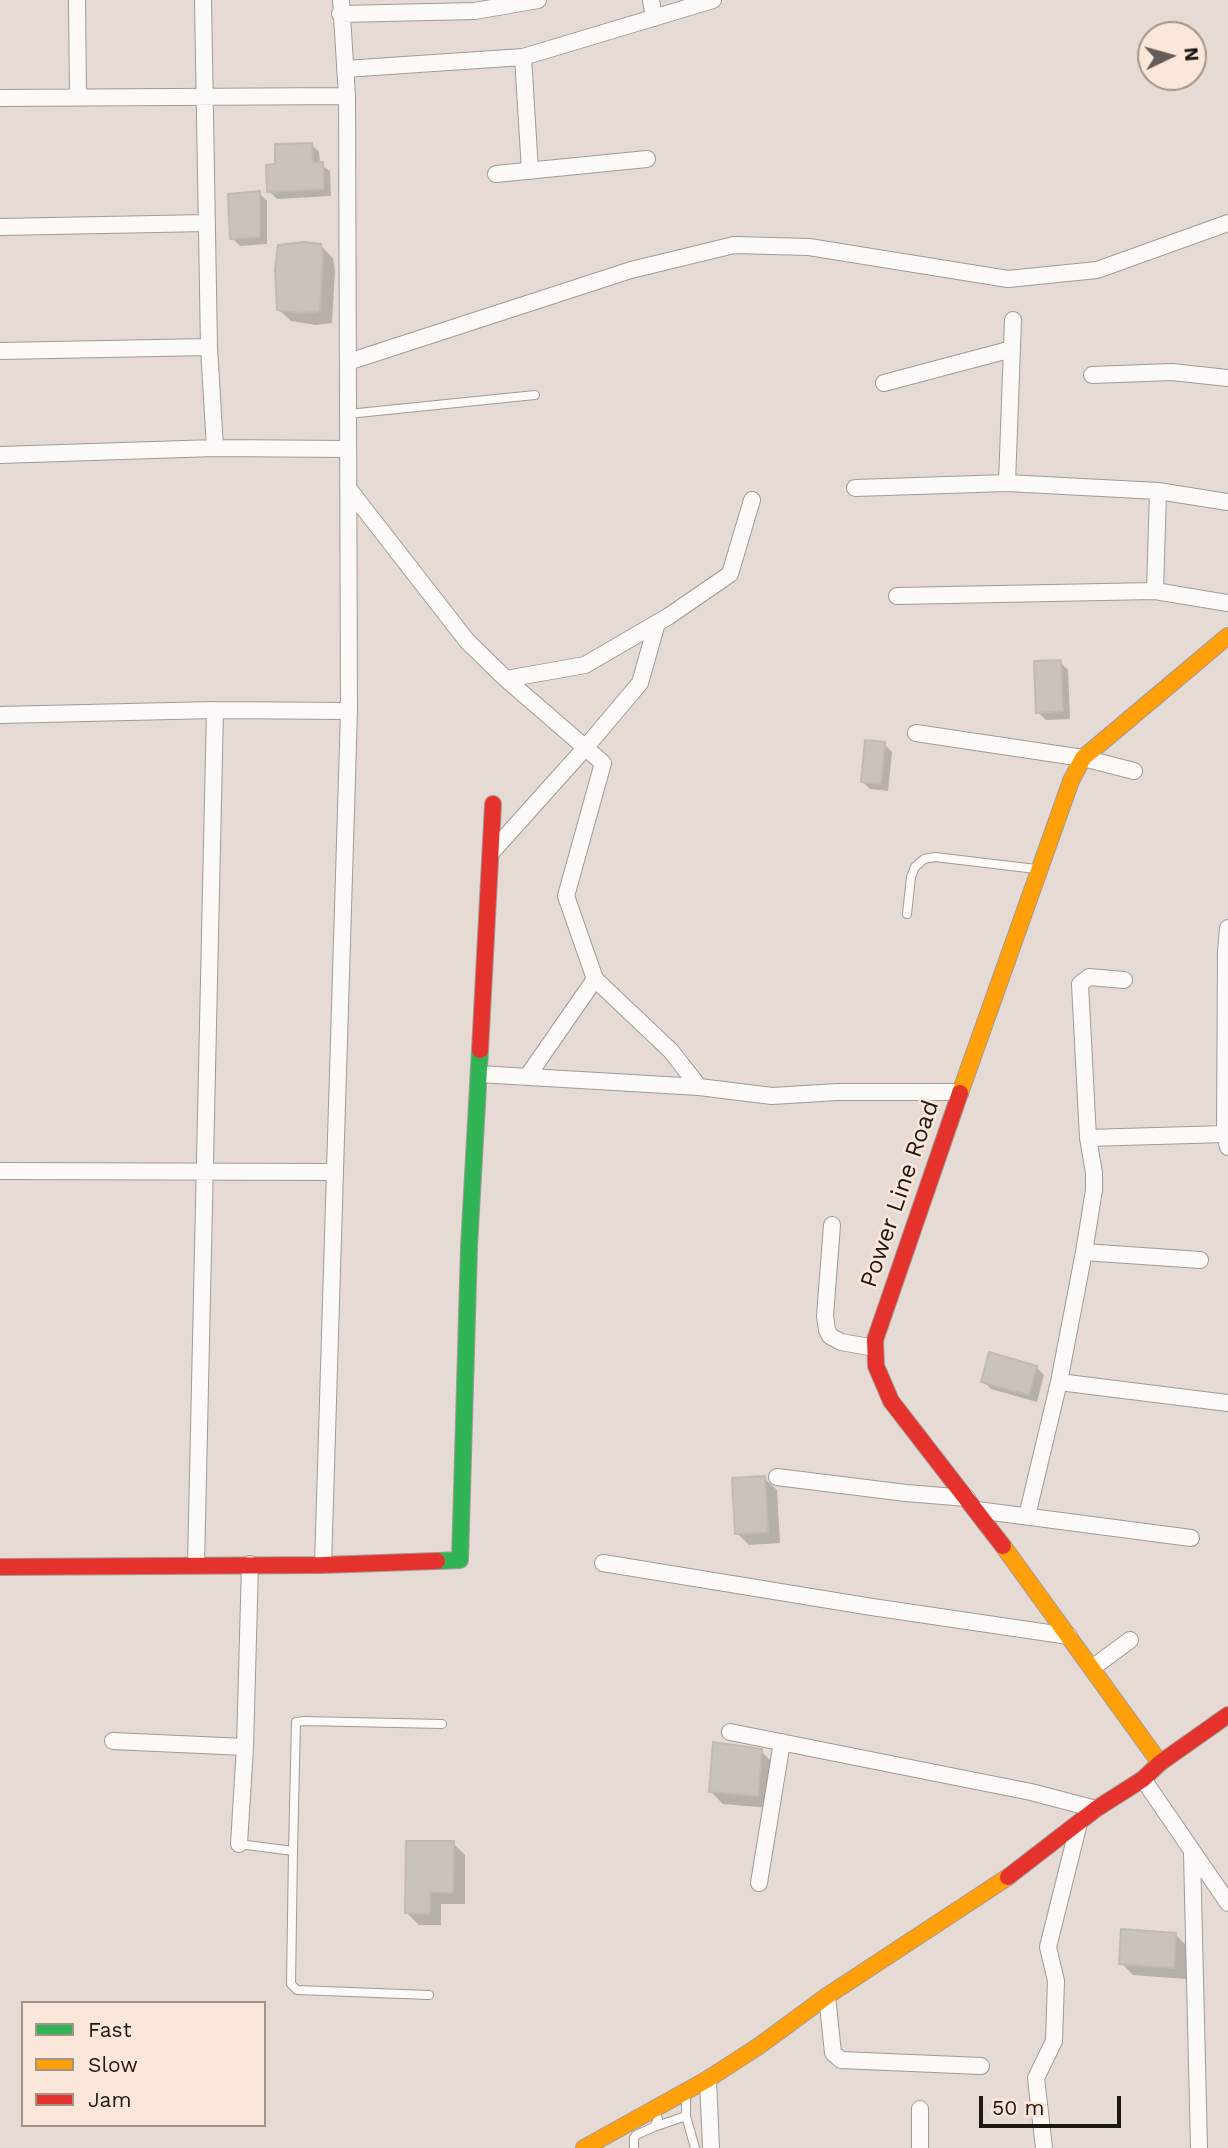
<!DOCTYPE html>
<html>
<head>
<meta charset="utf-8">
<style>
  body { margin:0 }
  #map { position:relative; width:1228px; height:2148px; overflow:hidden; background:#e5dbd4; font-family:"Work Sans",sans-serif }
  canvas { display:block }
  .legend { position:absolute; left:21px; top:2001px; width:245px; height:126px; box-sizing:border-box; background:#fbe7d9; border:2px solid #a3948a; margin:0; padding:9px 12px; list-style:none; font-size:21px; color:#1e1813 }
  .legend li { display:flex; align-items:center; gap:14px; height:35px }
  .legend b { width:35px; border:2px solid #a3948a }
  .north { position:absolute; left:1137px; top:21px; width:70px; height:70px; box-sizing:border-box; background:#fbe7d9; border:2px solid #a3948a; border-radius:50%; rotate:85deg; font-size:19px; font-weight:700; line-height:28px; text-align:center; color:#1e1813 }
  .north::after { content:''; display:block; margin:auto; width:24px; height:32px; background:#645c57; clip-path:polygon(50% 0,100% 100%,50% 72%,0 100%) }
  .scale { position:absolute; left:979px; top:2096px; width:142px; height:32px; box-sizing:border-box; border:4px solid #1e1813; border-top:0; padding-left:9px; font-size:21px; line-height:24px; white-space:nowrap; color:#1e1813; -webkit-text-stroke:5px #fbe7d9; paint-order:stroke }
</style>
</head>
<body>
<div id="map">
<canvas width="1228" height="2148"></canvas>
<ul class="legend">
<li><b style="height:9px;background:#30b455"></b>Fast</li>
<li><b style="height:9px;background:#ff9f0a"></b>Slow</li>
<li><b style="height:9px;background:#e5322d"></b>Jam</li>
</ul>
<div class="north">N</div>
<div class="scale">50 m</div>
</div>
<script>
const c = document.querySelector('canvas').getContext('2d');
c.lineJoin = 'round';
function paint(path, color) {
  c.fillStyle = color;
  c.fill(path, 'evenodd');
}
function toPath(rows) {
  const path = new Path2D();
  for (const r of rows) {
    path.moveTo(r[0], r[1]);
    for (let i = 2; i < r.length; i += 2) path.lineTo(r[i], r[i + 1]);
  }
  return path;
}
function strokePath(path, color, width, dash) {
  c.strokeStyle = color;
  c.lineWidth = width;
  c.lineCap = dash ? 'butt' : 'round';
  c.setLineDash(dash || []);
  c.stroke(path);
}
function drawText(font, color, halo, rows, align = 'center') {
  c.font = font + ' "Work Sans",sans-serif';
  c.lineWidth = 5;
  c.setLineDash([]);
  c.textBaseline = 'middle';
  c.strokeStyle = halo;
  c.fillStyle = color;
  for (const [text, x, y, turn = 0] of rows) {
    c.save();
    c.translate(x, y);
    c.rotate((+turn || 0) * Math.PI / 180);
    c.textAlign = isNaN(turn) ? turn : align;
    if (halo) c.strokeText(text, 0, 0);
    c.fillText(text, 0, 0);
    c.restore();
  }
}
paint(toPath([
  [311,144,319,152,320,164,330,171,331,196,277,199,269,191,277,166],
  [259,193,267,201,267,244,240,246,232,238],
  [321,246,333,258,335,270,332,323,316,325,291,321,278,309],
  [1060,662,1068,670,1070,719,1046,720,1038,712],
  [884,744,892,752,888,791,870,789,862,781],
  [1036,1367,1044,1375,1037,1402,991,1389,983,1381],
  [764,1478,777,1490,780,1543,749,1545,737,1533],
  [761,1751,773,1763,770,1808,723,1804,711,1792],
  [453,1843,465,1855,465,1904,441,1904,441,1925,419,1925,407,1913],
  [1176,1935,1188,1947,1186,1979,1133,1975,1121,1963]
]), '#0003');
const building = toPath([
  [312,143,313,162,323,162,324,189,267,192,266,165,275,164,275,144,312,143],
  [260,191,260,237,230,239,228,194,260,191],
  [304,242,321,244,323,257,320,311,303,313,277,310,275,269,278,245,304,242],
  [1061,660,1063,711,1036,713,1034,661,1061,660],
  [865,740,885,742,881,784,861,782,865,740],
  [989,1352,1037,1366,1029,1395,981,1382,989,1352],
  [765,1476,768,1532,735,1534,732,1478,765,1476],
  [713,1742,762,1749,758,1796,709,1792,713,1742],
  [406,1841,454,1841,453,1893,430,1892,430,1914,405,1913,406,1841],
  [1121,1929,1176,1933,1174,1968,1119,1964,1121,1929]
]);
paint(building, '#cac3bd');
strokePath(building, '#c2b9b4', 2);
const lane = toPath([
  [348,414,535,395],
  [907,914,911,877,915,867,924,859,935,857,1036,869],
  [239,1844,293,1851,296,1722,304,1721,442,1724],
  [293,1851,291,1984,297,1990,429,1995],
  [686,2094,686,2116,695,2148],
  [654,2127,686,2116],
  [634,2148,634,2138,636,2135,654,2127,658,2119,656,2112]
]);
const street = toPath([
  [77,0,78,97],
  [203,0,209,347,215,448,348,449],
  [651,0,654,18],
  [340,14,475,11,538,0],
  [523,57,530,171],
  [345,69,523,57,713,0],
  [0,98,347,96],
  [496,174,647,159],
  [0,227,207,223],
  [0,351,209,347],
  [348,362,631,270,734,245,809,247,1008,279,1097,270,1228,223],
  [1092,375,1172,372,1228,378],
  [884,383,1012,349],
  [0,455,215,448],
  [1007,483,1013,320],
  [348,488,467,641,506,679,585,665,669,616,730,574,752,500],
  [855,488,1007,483,1158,491,1228,502],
  [1155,591,1158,491],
  [897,596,1155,591,1228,603],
  [506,679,603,763,566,896,595,979,671,1051,699,1087,772,1096,837,1092,960,1092],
  [0,715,215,710,349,711,347,96,341,0],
  [916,733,1083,758,1134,771],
  [491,853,586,747,640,683,657,623],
  [1228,928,1226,952,1225,1134,1228,1147],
  [479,1074,699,1087],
  [527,1077,595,979],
  [1088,1138,1225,1134],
  [0,1171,335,1172],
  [832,1225,825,1316,827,1330,830,1336,841,1342,875,1348],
  [1084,1252,1200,1260],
  [1059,1382,1228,1403],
  [777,1477,906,1493,967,1498],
  [977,1510,1191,1538],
  [1027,1516,1059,1382,1084,1252,1094,1190,1094,1173,1088,1138,1080,984,1089,977,1124,980],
  [603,1563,872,1607,1069,1636],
  [196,1565,215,710],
  [323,1565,349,711],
  [1092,1668,1130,1640],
  [730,1732,1031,1792,1096,1809],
  [113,1741,245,1747],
  [1143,1779,1228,1903],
  [239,1844,245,1747,250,1564],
  [1192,1853,1199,2148],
  [759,1883,782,1742],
  [827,1996,833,2053,841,2060,981,2066],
  [708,2079,711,2148],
  [920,2109,920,2148],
  [1044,2148,1036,2078,1054,2041,1056,1981,1048,1947,1079,1823]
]);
const fast = toPath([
  [437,1561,460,1560,469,1247,480,1050]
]);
const slow = toPath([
  [960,1093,1071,781,1083,758,1228,636],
  [1003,1546,1160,1763],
  [584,2148,708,2079,759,2046,827,1996,1008,1877]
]);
const jam = toPath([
  [480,1050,493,804],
  [960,1093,875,1340,876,1366,891,1401,1003,1546],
  [0,1567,323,1565,437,1561],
  [1008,1877,1096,1809,1143,1779,1160,1763,1228,1715]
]);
strokePath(lane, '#a29a94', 10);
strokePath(street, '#a29a94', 18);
strokePath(fast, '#a29a94', 18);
strokePath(slow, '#a29a94', 18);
strokePath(jam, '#a29a94', 18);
strokePath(lane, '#fbfaf9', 8);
strokePath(street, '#fbfaf9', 16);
strokePath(fast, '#30b455', 16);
strokePath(slow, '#ff9f0a', 16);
strokePath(jam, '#e5322d', 16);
drawText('24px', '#1e1813', '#fbe7d9', [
  ["Power Line Road",900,1194,-71]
]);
</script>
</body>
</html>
